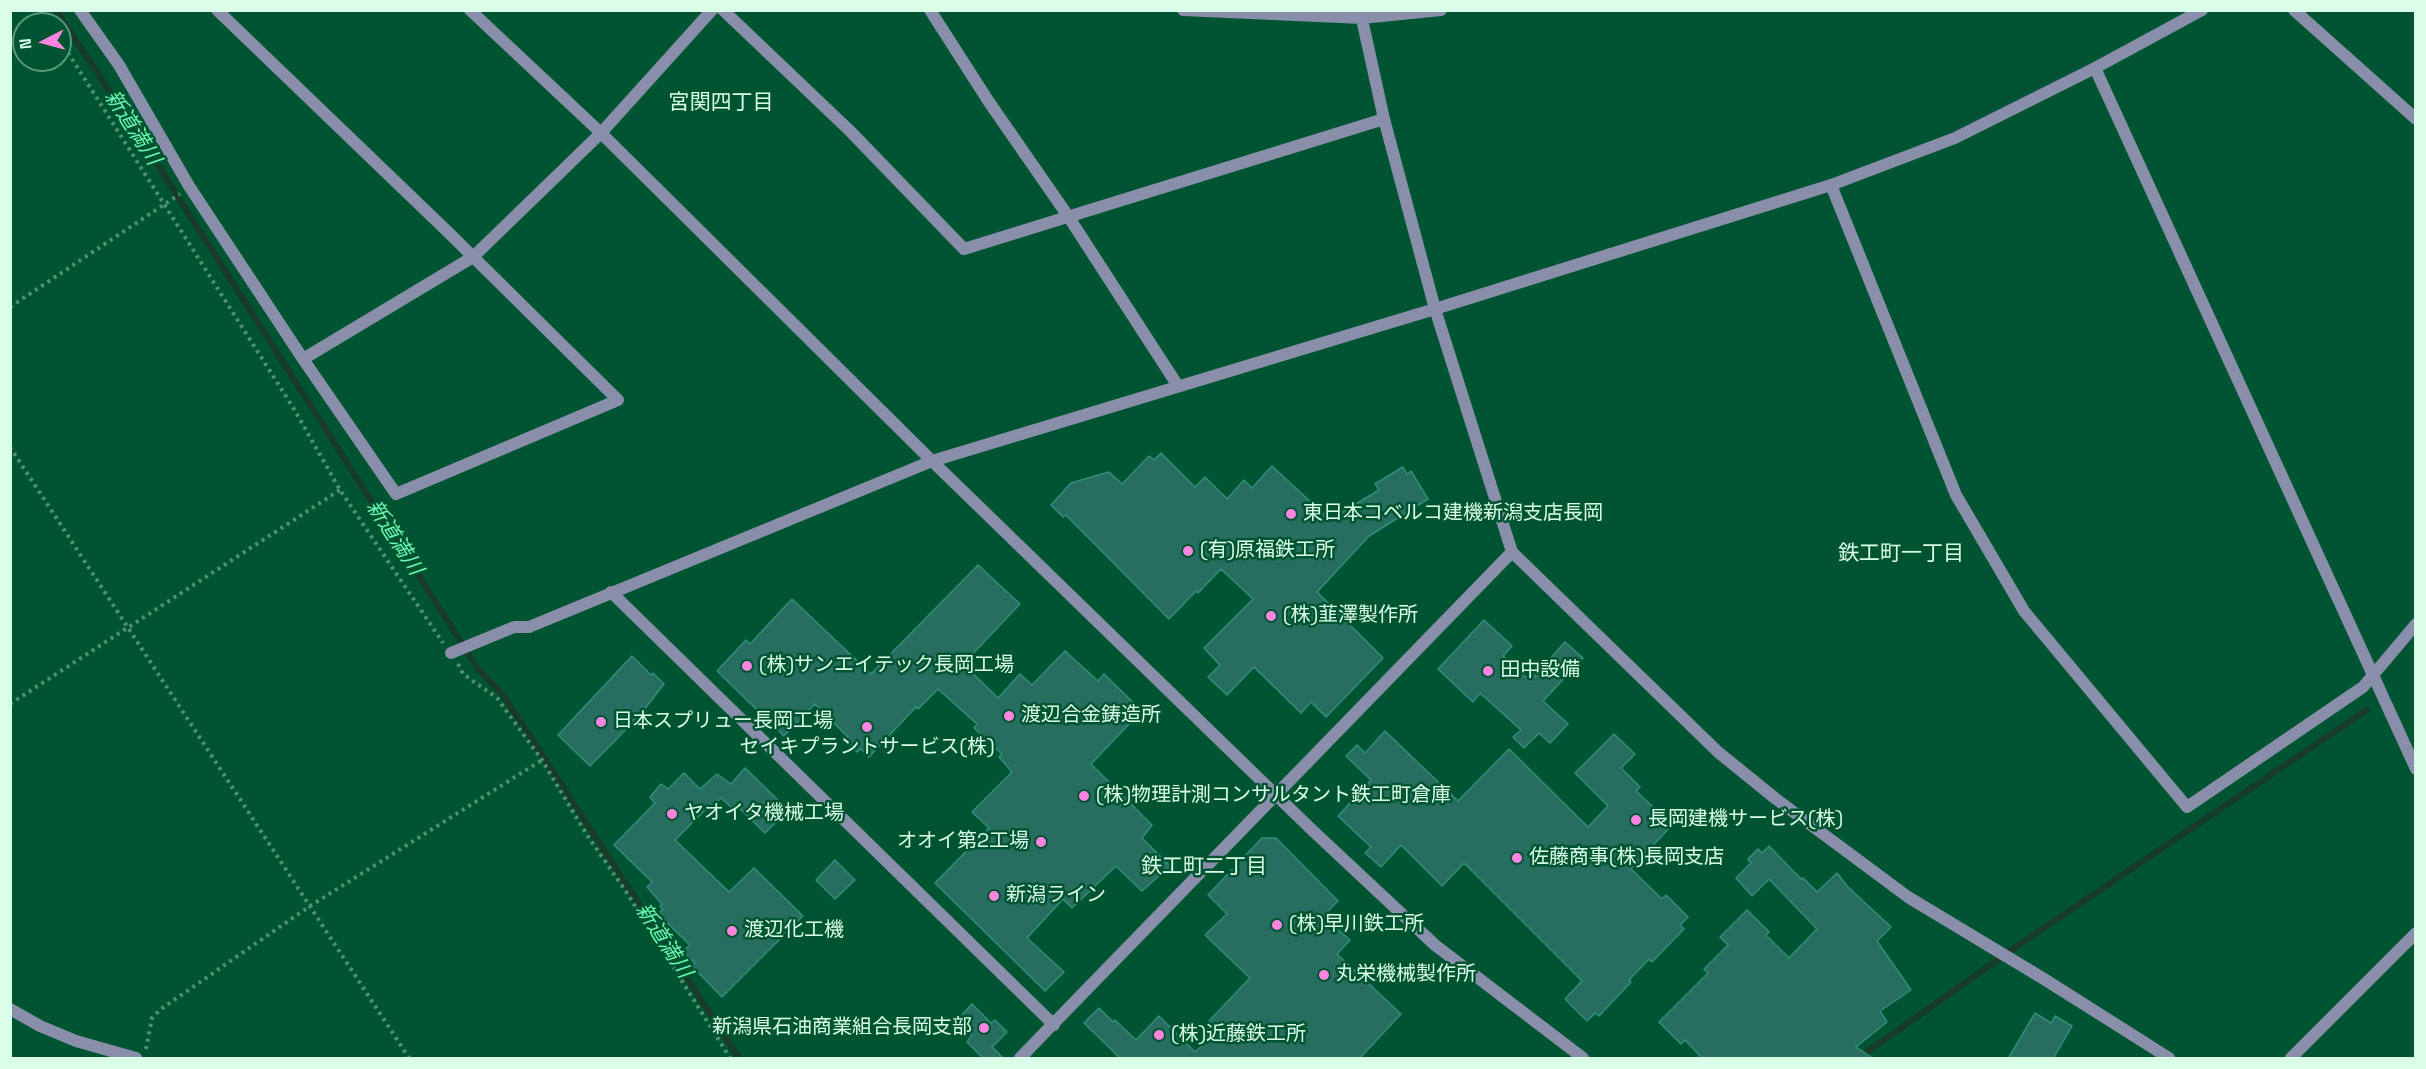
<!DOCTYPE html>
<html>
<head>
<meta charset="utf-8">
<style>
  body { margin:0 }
  #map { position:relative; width:2426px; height:1069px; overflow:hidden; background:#005432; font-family:"Space Grotesk",sans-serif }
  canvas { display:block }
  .frame { position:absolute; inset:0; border:12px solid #dafde7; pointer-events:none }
  .north { position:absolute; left:12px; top:12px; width:60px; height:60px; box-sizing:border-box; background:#005432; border:2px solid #57987a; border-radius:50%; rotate:264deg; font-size:16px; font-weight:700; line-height:24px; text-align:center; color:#dafde7 }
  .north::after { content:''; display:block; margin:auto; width:21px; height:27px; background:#fe85df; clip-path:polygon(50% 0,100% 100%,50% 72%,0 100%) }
</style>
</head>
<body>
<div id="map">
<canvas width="2426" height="1069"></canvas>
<div class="frame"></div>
<div class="north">N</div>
</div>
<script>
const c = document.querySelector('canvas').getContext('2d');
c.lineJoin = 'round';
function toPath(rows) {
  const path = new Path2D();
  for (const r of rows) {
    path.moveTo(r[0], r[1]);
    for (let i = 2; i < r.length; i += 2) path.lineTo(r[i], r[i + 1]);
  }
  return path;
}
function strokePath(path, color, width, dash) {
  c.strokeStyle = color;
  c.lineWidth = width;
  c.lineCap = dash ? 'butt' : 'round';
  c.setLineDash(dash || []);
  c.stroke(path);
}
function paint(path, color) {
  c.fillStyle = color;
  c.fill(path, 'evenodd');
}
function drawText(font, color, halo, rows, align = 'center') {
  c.font = font + ' "Space Grotesk","Noto Sans JP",sans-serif';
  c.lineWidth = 5;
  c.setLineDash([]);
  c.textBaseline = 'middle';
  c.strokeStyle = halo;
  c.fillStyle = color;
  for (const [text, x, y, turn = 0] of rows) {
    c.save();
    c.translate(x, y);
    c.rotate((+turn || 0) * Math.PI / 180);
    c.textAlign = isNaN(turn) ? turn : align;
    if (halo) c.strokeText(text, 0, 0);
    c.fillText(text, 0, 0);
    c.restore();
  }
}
strokePath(toPath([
  [56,10,161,170,478,669,503,695,739,1058],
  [1860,1057,2020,944,2367,710]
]), '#193b29', 6);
const building = toPath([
  [1161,453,1195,487,1205,477,1227,499,1244,480,1252,488,1272,466,1330,520,1379,490,1375,484,1403,467,1407,474,1411,471,1428,499,1369,536,1317,592,1383,658,1326,717,1311,702,1301,713,1254,667,1227,695,1208,677,1220,665,1204,648,1253,599,1221,569,1198,593,1196,591,1169,619,1066,515,1063,517,1051,505,1071,483,1109,472,1122,484,1149,456,1154,460,1161,453],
  [978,565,1020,604,963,664,998,698,1020,674,1032,685,1065,651,1098,681,1104,674,1145,714,1137,724,1132,721,1091,764,1152,825,1142,838,1170,866,1142,891,1116,866,1072,908,1063,899,1027,938,1064,972,1045,991,935,883,989,828,972,812,1012,772,999,757,1002,754,974,728,977,724,938,689,918,709,916,707,869,757,861,749,857,752,845,740,848,737,815,704,784,736,717,671,746,640,750,644,792,599,871,674,978,565],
  [1484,620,1512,646,1503,656,1530,681,1565,642,1583,658,1543,701,1568,724,1550,743,1539,733,1524,748,1513,737,1521,730,1480,693,1473,702,1438,669,1484,620],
  [632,656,651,675,653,673,664,684,640,715,590,766,558,735,632,656],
  [1385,731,1458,801,1509,749,1588,827,1608,806,1575,773,1614,734,1635,754,1621,768,1640,787,1636,791,1672,825,1631,869,1662,899,1666,895,1688,917,1680,925,1684,929,1652,962,1649,959,1629,980,1631,982,1599,1016,1595,1013,1587,1021,1565,999,1582,981,1464,863,1442,886,1401,845,1381,867,1365,853,1371,847,1338,816,1371,780,1346,756,1357,745,1365,753,1385,731],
  [745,768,781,803,777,808,783,815,765,833,737,806,733,809,721,798,713,806,711,804,675,840,729,892,754,868,803,916,722,997,692,966,695,963,683,952,690,945,658,914,663,909,660,906,662,904,647,887,652,882,614,845,655,803,650,797,661,784,668,789,684,773,700,789,717,774,731,784,745,768],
  [1262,838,1276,838,1338,901,1328,911,1331,914,1326,919,1350,940,1337,954,1401,1014,1359,1059,1121,1059,1084,1023,1099,1008,1113,1022,1115,1020,1136,1040,1159,1016,1195,1052,1218,1031,1209,1021,1250,978,1205,935,1227,914,1208,895,1262,838],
  [1769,846,1801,879,1803,878,1817,892,1837,873,1848,887,1891,927,1877,941,1911,990,1880,1011,1887,1022,1856,1047,1874,1059,1703,1059,1685,1040,1681,1044,1659,1022,1708,973,1704,969,1728,945,1720,937,1747,910,1769,932,1766,935,1789,958,1817,929,1769,879,1752,896,1736,878,1751,863,1748,859,1758,849,1762,853,1769,846],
  [835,860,855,880,835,899,816,880,835,860],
  [972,1004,991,1023,995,1020,1007,1032,992,1047,1004,1059,984,1059,967,1042,972,1035,957,1020,972,1004],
  [2035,1013,2051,1023,2055,1016,2072,1026,2053,1059,2008,1059,2035,1013]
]);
paint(building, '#276e60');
strokePath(building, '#308f7d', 1.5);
strokePath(toPath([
  [41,10,50,24],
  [60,40,294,409,340,490,443,643],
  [10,307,180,194],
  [10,447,409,1058],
  [458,664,463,674,497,698,542,760,587,835,627,893,730,1058],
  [10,704,340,490],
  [146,1049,152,1018,161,1009,310,906,542,760]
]), '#509274', 4, [3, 4.5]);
strokePath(toPath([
  [451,653,514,627,529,627]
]), '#898eaa', 12);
strokePath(toPath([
  [80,10,119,65,189,186,303,359,396,494,618,400,449,233,217,10],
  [723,10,850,131,964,249,1384,119],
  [930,10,989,102,1068,216,1178,386],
  [1183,10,1362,18,1441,10],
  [1360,10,1384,119,1435,309,1512,552,1718,752,1776,799,1908,897,2044,979,2169,1058],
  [2095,68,2416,769],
  [1831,185,1956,495,2024,611,2187,807,2363,687,2416,624],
  [303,359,473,257,601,133,712,10],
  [611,592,1054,1025],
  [10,1009,40,1026,76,1041,136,1058],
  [1020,1058,1512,552]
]), '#898eaa', 12);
strokePath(toPath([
  [470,10,601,133,932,461,1311,829,1435,945,1583,1058],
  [2294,10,2416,119],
  [529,627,932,461,1435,309,1831,185,1955,138,2095,68,2202,10],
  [2291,1058,2416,933]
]), '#898eaa', 12);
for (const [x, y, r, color] of [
  [1291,514,6,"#fe85df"],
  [1188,551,6,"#fe85df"],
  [1271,616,6,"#fe85df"],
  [747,666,6,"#fe85df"],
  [1488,671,6,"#fe85df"],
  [1009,716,6,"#fe85df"],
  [601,722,6,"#fe85df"],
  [867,727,6,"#fe85df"],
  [1084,796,6,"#fe85df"],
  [672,814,6,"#fe85df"],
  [1636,820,6,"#fe85df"],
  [1041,842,6,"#fe85df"],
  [1517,858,6,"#fe85df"],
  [994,896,6,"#fe85df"],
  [1277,925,6,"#fe85df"],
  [732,931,6,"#fe85df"],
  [1324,975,6,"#fe85df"],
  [984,1028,6,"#fe85df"],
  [1159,1035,6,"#fe85df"]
]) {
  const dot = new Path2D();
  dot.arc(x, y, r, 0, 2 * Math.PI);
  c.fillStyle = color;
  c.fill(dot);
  strokePath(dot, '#005432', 2);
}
drawText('20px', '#dafde7', '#005432', [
  ["東日本コベルコ建機新潟支店長岡",1303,514],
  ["(有)原福鉄工所",1200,551],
  ["(株)韮澤製作所",1283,616],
  ["(株)サンエイテック長岡工場",759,666],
  ["田中設備",1500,671],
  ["渡辺合金鋳造所",1021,716],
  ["日本スプリュー長岡工場",613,722],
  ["セイキプラントサービス(株)",867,748,"center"],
  ["(株)物理計測コンサルタント鉄工町倉庫",1096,796],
  ["ヤオイタ機械工場",684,814],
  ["長岡建機サービス(株)",1648,820],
  ["オオイ第2工場",1029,842,"right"],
  ["佐藤商事(株)長岡支店",1529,858],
  ["新潟ライン",1006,896],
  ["(株)早川鉄工所",1289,925],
  ["渡辺化工機",744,931],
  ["丸栄機械製作所",1336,975],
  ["新潟県石油商業組合長岡支部",972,1028,"right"],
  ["(株)近藤鉄工所",1171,1035]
], 'left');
drawText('21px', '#dafde7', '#005432', [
  ["宮関四丁目",721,103],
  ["鉄工町一丁目",1901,554],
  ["鉄工町二丁目",1204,867]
]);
drawText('italic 21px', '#6af7ae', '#005432', [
  ["新道満川",132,128,57],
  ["新道満川",394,538,57],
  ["新道満川",663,941,57]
]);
</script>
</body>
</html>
